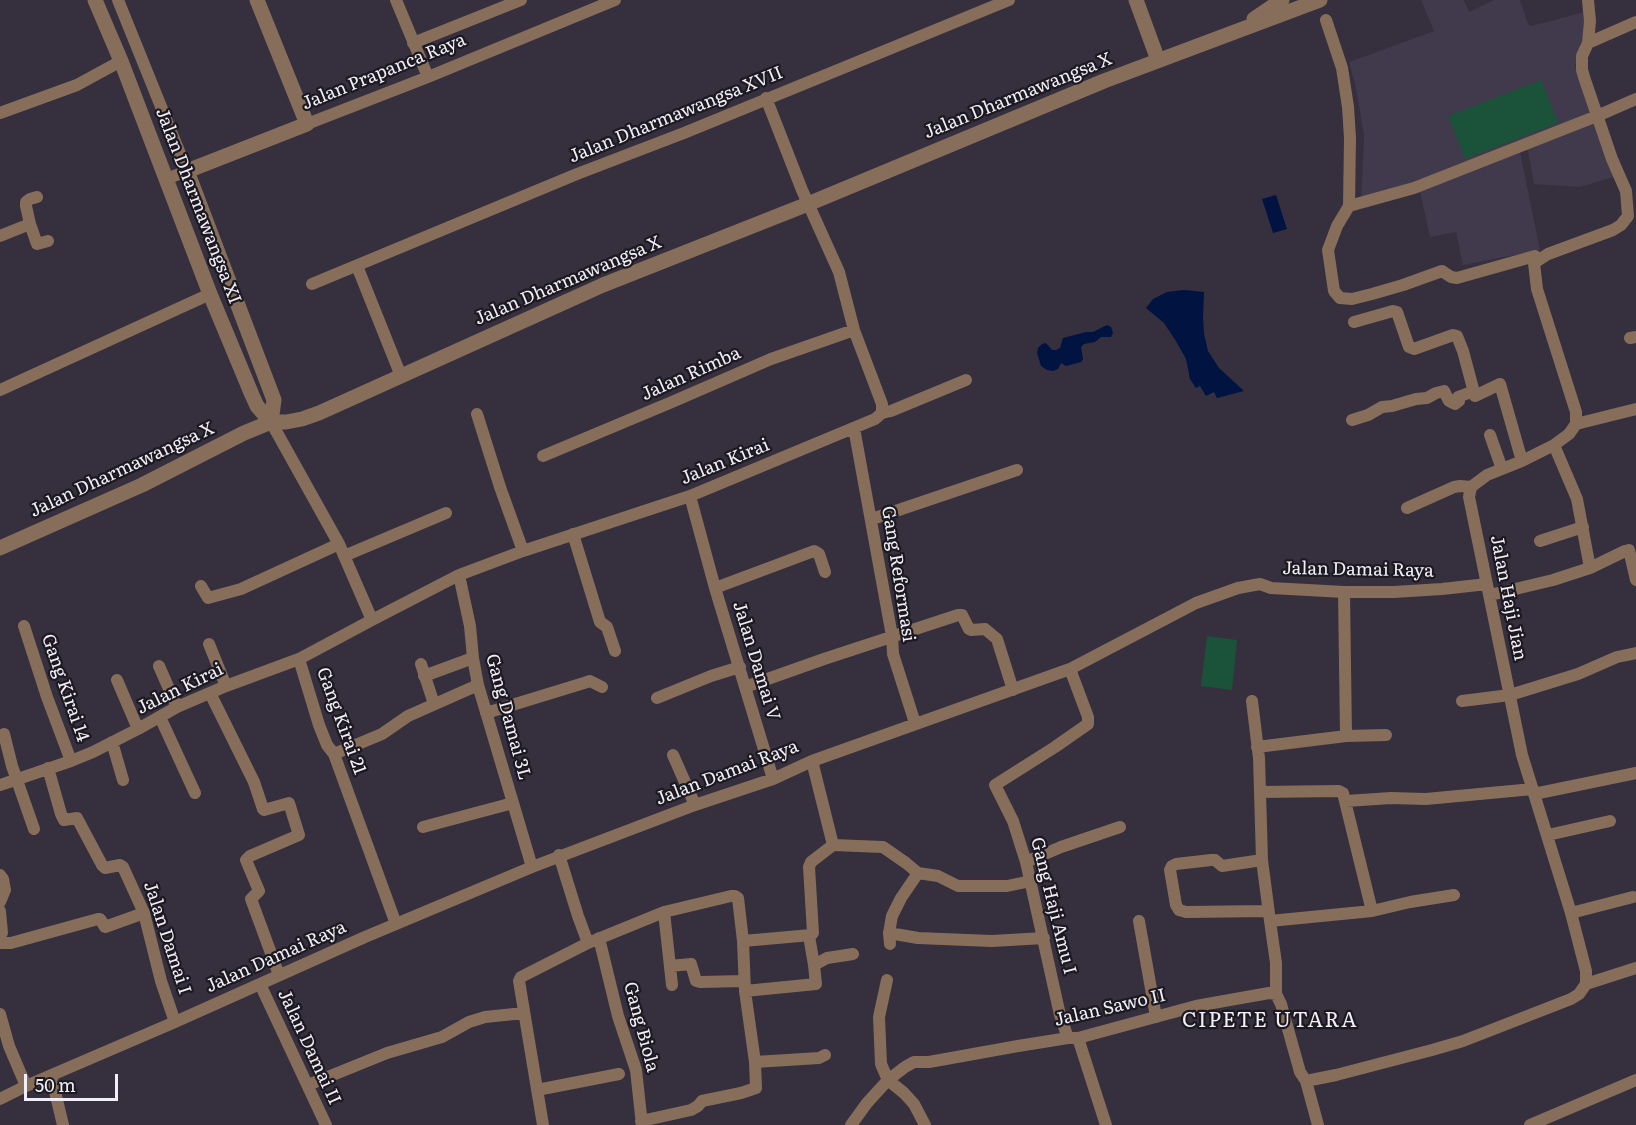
<!DOCTYPE html>
<html>
<head>
<meta charset="utf-8">
<style>
  body { margin:0 }
  #map { position:relative; width:1636px; height:1125px; overflow:hidden; background:#352f3e; font-family:Literata,serif }
  canvas { display:block }
  .scale { position:absolute; left:24px; top:1074px; width:94px; height:27px; box-sizing:border-box; border:3px solid #f1eef7; border-top:0; padding-left:8px; font-size:18px; line-height:21px; white-space:nowrap; color:#f1eef7; -webkit-text-stroke:4px #1c1920; paint-order:stroke }
</style>
</head>
<body>
<div id="map">
<canvas width="1636" height="1125"></canvas>
<div class="scale">50 m</div>
</div>
<script>
const c = document.querySelector('canvas').getContext('2d');
c.lineJoin = 'round';
function paint(path, color) {
  c.fillStyle = color;
  c.fill(path, 'evenodd');
}
function toPath(rows) {
  const path = new Path2D();
  for (const r of rows) {
    path.moveTo(r[0], r[1]);
    for (let i = 2; i < r.length; i += 2) path.lineTo(r[i], r[i + 1]);
  }
  return path;
}
function strokePath(path, color, width, dash) {
  c.strokeStyle = color;
  c.lineWidth = width;
  c.lineCap = dash ? 'butt' : 'round';
  c.setLineDash(dash || []);
  c.stroke(path);
}
function drawText(font, color, halo, rows, align = 'center') {
  c.font = font + ' Literata,serif';
  c.lineWidth = 4.5;
  c.setLineDash([]);
  c.textBaseline = 'middle';
  c.strokeStyle = halo;
  c.fillStyle = color;
  for (const [text, x, y, turn = 0] of rows) {
    c.save();
    c.translate(x, y);
    c.rotate((+turn || 0) * Math.PI / 180);
    c.textAlign = isNaN(turn) ? turn : align;
    if (halo) c.strokeText(text, 0, 0);
    c.fillText(text, 0, 0);
    c.restore();
  }
}
paint(toPath([
  [1421,0,1464,0,1469,12,1494,0,1520,0,1528,24,1531,26,1585,12,1582,45,1575,66,1591,113,1518,142,1540,250,1463,265,1456,232,1430,237,1420,191,1361,204,1364,135,1356,88,1349,62,1434,31],
  [1599,121,1617,176,1580,187,1534,184,1527,146]
]), '#41394c');
paint(toPath([
  [1541,80,1558,123,1465,159,1448,116],
  [1207,636,1237,640,1232,690,1201,686]
]), '#1a533a');
paint(toPath([
  [1276,195,1287,229,1273,233,1262,199],
  [1184,290,1204,292,1203,318,1204,334,1208,351,1219,368,1244,391,1217,398,1214,392,1206,396,1200,386,1196,388,1190,379,1186,359,1176,341,1164,323,1146,308,1153,299,1167,292],
  [1107,325,1111,327,1113,333,1111,337,1101,337,1095,342,1084,344,1081,347,1083,359,1081,362,1066,366,1061,363,1058,369,1053,371,1047,370,1041,366,1037,353,1038,348,1042,344,1046,343,1052,350,1056,350,1060,348,1063,338,1086,332,1093,332]
]), '#001341');
strokePath(toPath([
  [118,0,187,171,166,179],
  [396,0,428,77],
  [1326,20,1342,68,1348,107,1350,138,1349,206,1337,226,1328,250,1334,291,1340,298,1352,299,1372,294,1403,285,1442,271,1451,277,1457,278,1535,256,1534,263],
  [413,43,521,0],
  [1588,43,1636,22],
  [0,113,77,85,121,61],
  [307,124,428,77,615,0],
  [1349,206,1414,188,1597,116,1636,99],
  [30,224,37,244,48,241],
  [0,236,30,224,26,206,26,202,30,199,37,197],
  [357,266,401,376],
  [312,284,577,174,684,133,1009,0],
  [1354,322,1393,311,1397,312,1409,347,1414,349,1453,335,1457,336,1463,351,1475,396,1500,384,1522,461],
  [1630,338,1636,337],
  [0,390,210,294],
  [882,413,891,411,966,380],
  [477,414,500,487,523,551],
  [1352,420,1368,415,1382,407,1392,406,1416,399,1427,398,1436,393,1444,391,1449,401,1455,404,1459,401,1458,397,1474,391],
  [271,422,339,544,372,620],
  [1576,424,1636,409],
  [854,428,892,636,893,654,915,723],
  [1490,435,1502,469],
  [1554,445,1577,499,1590,568,1625,551,1629,550,1636,580],
  [543,456,672,402,771,359,854,330],
  [690,496,715,588,773,779],
  [1407,508,1454,487,1460,486,1471,487],
  [872,519,1017,470],
  [573,534,600,622,607,627,615,651],
  [1540,541,1583,527],
  [344,556,446,513],
  [459,575,470,626,473,658,478,685,532,867],
  [201,586,208,598,241,589,339,544],
  [715,588,814,551,819,554,825,572],
  [1344,592,1346,736],
  [1490,595,1553,580,1590,568],
  [24,626,47,697,71,761],
  [209,644,226,686],
  [299,659,319,725,327,745,334,754,396,924],
  [421,664,434,704],
  [159,666,177,707],
  [424,676,473,658],
  [117,680,138,729],
  [745,687,824,659,958,615,962,615,969,629,971,630,985,629,997,639,1013,690],
  [210,693,254,782,263,809,264,810,289,803,299,835,250,856,246,860,259,891,251,899,279,975],
  [657,698,711,676,740,667],
  [1252,701,1259,758,1260,792],
  [1462,701,1510,695,1578,674,1617,657,1636,653],
  [486,713,584,683,590,681,602,687],
  [160,717,195,793],
  [4,734,12,766,34,829],
  [112,742,123,780],
  [1257,747,1346,736,1386,735],
  [334,754,382,734,408,716,478,685],
  [673,755,695,805],
  [812,761,833,845],
  [48,768,61,814,64,820,77,818,102,865,105,868,120,865,123,867,144,913,161,981,175,1022],
  [0,785,71,761,93,752,138,729,177,707,226,686,299,659,372,620,459,575,523,551,690,496,875,419,882,413,882,404,854,330,839,272,802,190,766,98],
  [1534,794,1636,773],
  [1346,801,1391,798,1426,799,1533,789],
  [423,827,513,803],
  [1548,835,1610,821],
  [1262,860,1222,866,1215,860,1211,860,1176,864,1172,866,1170,870,1176,905,1179,910,1186,912,1268,911],
  [1026,862,1061,847,1120,827],
  [0,875,3,879,5,890,0,902],
  [0,911,2,933,0,935],
  [664,912,672,985],
  [1571,913,1633,897],
  [1139,921,1156,1017],
  [1270,921,1262,860,1260,792,1339,791,1343,793,1372,911],
  [889,933,918,938,992,941,1044,938],
  [809,936,814,965],
  [599,938,618,1016,636,1070,642,1125],
  [0,940,1,943,11,943,98,919,100,919,105,927,144,913],
  [743,941,811,935,813,933,809,867,811,862,833,845,883,847,906,863,918,873,938,876,958,886,1007,886,1031,881],
  [588,943,664,912,731,896,735,896,738,898,743,941,745,991,755,1062,756,1088,741,1093,702,1101,698,1106,691,1110,641,1121],
  [890,944,889,933,892,916,901,898,918,873],
  [670,966,691,964,696,981,700,982,744,981],
  [887,980,879,1017,881,1064,888,1080,904,1093,914,1104,925,1125],
  [260,984,326,1125],
  [1586,984,1636,968],
  [745,991,816,984,814,965,827,958,853,954],
  [1276,994,1276,963,1270,921,1372,911,1410,902,1454,895],
  [0,1014,9,1046,26,1086],
  [1068,1038,1060,1015,1026,862,1013,821,995,785,1055,747,1088,724,1088,717,1070,669],
  [1078,1038,1106,1125],
  [755,1062,819,1058,825,1055],
  [51,1075,63,1125],
  [1306,1081,1336,1075,1432,1050,1463,1041,1571,999,1579,994,1586,984,1586,971,1571,913,1522,755,1469,497,1471,487,1487,475,1522,461,1554,445,1569,434,1576,424,1576,412,1537,289,1534,263,1548,254,1613,230,1621,225,1628,216,1626,191,1612,159,1585,80,1582,70,1582,56,1588,43,1590,21,1588,0],
  [308,1085,387,1053,442,1037,469,1022,485,1017,524,1013],
  [537,1090,619,1074],
  [0,1099,26,1086,175,1022,365,937,532,867,695,805,773,779,812,761,1070,669,1196,603,1238,588,1260,584,1271,588,1344,592,1394,592,1442,589,1487,584],
  [543,1125,519,981,521,977,588,943,578,916,559,855],
  [851,1125,867,1103,888,1080,905,1067,914,1062,929,1062,1018,1046,1068,1038,1078,1038,1196,1006,1269,993,1276,994,1281,1004,1300,1072,1306,1081,1318,1125],
  [1530,1125,1636,1080]
]), '#876e5b', 12);
strokePath(toPath([
  [95,0,121,61,210,294,252,395,257,406,271,422],
  [257,0,307,124,187,171,274,400,271,422],
  [1136,0,1158,60],
  [1254,19,1282,0],
  [0,548,142,485,244,433,271,422,286,422,302,419,319,413,603,285,808,204,1104,81,1320,0]
]), '#876e5b', 15);
drawText('18px', '#f1eef7', '#1c1920', [
  ["Jalan Prapanca Raya",384,72,-22],
  ["Jalan Dharmawangsa X",1018,96,-22],
  ["Jalan Dharmawangsa XVII",676,115,-22],
  ["Jalan Dharmawangsa XI",198,206,69],
  ["Jalan Dharmawangsa X",568,281,-23],
  ["Jalan Rimba",691,374,-24],
  ["Jalan Kirai",725,462,-22],
  ["Jalan Dharmawangsa X",122,470,-25],
  ["Jalan Damai Raya",1358,570,1],
  ["Gang Reformasi",898,574,81],
  ["Jalan Haji Jian",1508,598,79],
  ["Jalan Damai V",756,661,73],
  ["Gang Kirai 14",65,688,71],
  ["Jalan Kirai",180,689,-26],
  ["Gang Damai 3L",508,717,75],
  ["Gang Kirai 21",341,721,70],
  ["Jalan Damai Raya",727,773,-21],
  ["Gang Haji Amu I",1053,906,76],
  ["Jalan Damai I",167,938,72],
  ["Jalan Damai Raya",276,957,-24],
  ["Jalan Sawo II",1110,1008,-13],
  ["Gang Biola",641,1027,75],
  ["Jalan Damai II",309,1047,65]
]);
c.letterSpacing = '1.5px';
drawText('21px', '#f1eef7', '#1c1920', [
  ["CIPETE UTARA",1270,1021]
]);
c.letterSpacing = '0px';
</script>
</body>
</html>
